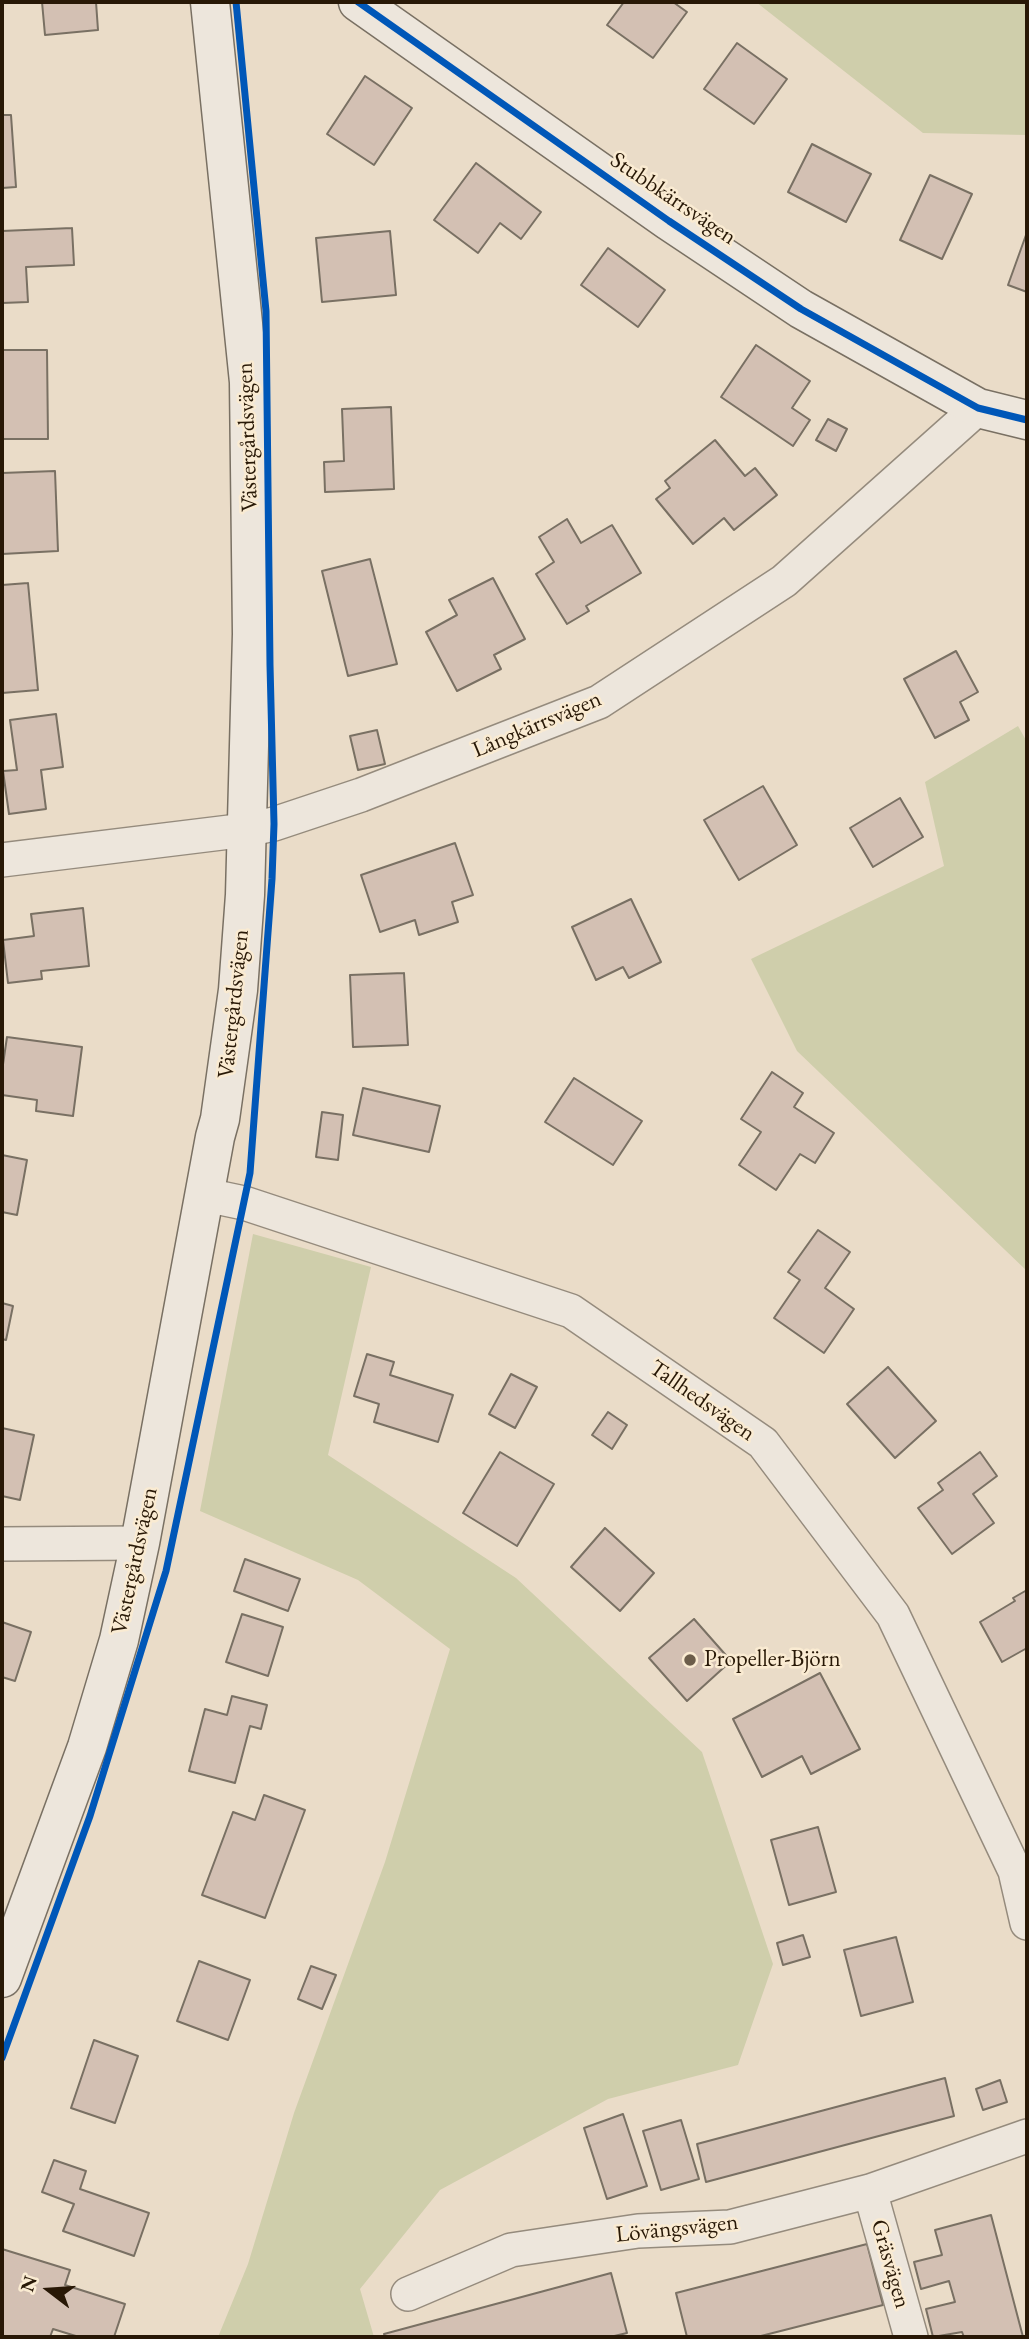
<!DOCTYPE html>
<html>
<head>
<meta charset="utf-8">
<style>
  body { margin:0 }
  #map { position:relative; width:1029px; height:2339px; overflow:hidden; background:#eadcc8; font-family:"EB Garamond",serif }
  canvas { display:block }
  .frame { position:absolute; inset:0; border:4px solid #281806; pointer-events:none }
  .north { position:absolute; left:14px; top:2255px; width:70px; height:70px; -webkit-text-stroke:5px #faebd2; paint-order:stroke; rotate:287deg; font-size:19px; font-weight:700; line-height:28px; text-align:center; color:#281806 }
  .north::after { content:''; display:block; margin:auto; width:24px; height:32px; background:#281806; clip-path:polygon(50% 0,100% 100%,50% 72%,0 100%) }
</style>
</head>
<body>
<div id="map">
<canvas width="1029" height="2339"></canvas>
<div class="frame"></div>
<div class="north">N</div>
</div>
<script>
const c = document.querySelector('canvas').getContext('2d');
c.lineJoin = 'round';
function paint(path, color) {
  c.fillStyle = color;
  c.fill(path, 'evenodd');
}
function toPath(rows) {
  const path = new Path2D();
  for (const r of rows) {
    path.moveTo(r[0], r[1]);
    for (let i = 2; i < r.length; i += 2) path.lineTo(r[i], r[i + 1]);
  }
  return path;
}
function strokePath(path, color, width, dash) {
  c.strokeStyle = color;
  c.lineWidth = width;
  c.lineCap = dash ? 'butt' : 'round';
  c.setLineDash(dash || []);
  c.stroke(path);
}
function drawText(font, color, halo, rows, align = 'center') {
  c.font = font + ' "EB Garamond",serif';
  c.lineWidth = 5;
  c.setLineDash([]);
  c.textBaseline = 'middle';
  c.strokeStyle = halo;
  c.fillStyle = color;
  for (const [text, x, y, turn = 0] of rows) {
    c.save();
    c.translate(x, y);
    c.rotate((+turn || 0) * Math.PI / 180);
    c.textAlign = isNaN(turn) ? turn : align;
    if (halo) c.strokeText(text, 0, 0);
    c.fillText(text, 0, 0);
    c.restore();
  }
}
paint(toPath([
  [756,2,1027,2,1027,135,923,133],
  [1018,726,1027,742,1027,1271,797,1051,751,959,944,866,925,782],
  [253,1234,371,1267,328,1455,516,1578,702,1752,773,1964,738,2065,608,2099,440,2190,360,2289,374,2337,218,2337,248,2264,294,2113,385,1862,450,1649,358,1580,200,1511]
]), '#cfceab');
const building = toPath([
  [42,2,96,2,98,30,45,35,42,2],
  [624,2,673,2,687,12,653,58,607,25,624,2],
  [737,43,787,79,754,124,704,89,737,43],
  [365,76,412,108,374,165,327,134,365,76],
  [2,115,11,115,16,187,2,188,2,115],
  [812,144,871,174,846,222,788,192,812,144],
  [476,163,541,212,521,239,500,223,478,253,434,220,476,163],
  [930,175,972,194,942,259,900,240,930,175],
  [72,228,74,265,26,267,28,302,2,303,2,231,72,228],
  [390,231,396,295,322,302,316,238,390,231],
  [1026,235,1027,235,1027,292,1008,285,1026,235],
  [608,248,665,290,638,327,581,285,608,248],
  [756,345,810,381,792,408,810,420,793,446,721,397,756,345],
  [2,350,47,350,48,439,2,439,2,350],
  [391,407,394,489,325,492,324,462,344,461,342,409,391,407],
  [828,419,847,429,836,451,816,440,828,419],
  [715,440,745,476,755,468,777,495,734,530,724,518,693,544,656,499,670,488,665,481,715,440],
  [55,471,58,551,2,554,2,473,55,471],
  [567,519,581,543,612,525,641,573,586,606,589,611,567,624,536,574,554,562,539,537,567,519],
  [370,559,397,664,348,676,322,571,370,559],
  [493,578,525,639,494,655,501,669,457,691,426,632,457,615,449,600,493,578],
  [28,583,38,690,2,693,2,585,28,583],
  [956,651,978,692,960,702,969,720,935,738,904,679,956,651],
  [56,714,63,767,41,770,46,809,9,814,3,771,17,770,10,720,56,714],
  [377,730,385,764,358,770,350,736,377,730],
  [763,786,797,845,739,880,704,820,763,786],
  [900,798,923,837,873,867,850,828,900,798],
  [455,843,473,895,452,902,458,922,419,935,415,920,380,932,361,875,455,843],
  [631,899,661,962,629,978,623,967,596,980,572,927,631,899],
  [83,908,89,966,41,971,42,979,8,983,3,940,34,936,31,914,83,908],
  [404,973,408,1045,353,1047,350,975,404,973],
  [7,1037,82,1047,73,1116,36,1111,37,1100,2,1095,2,1071,7,1037],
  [772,1072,803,1093,794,1107,834,1133,815,1163,800,1154,776,1190,739,1165,761,1132,741,1119,772,1072],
  [574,1078,642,1121,613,1165,545,1122,574,1078],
  [363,1088,440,1106,429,1152,353,1135,363,1088],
  [322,1112,343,1115,338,1160,316,1157,322,1112],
  [2,1155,27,1160,17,1215,2,1212,2,1155],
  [818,1230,850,1252,825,1288,854,1309,824,1353,774,1318,800,1280,788,1272,818,1230],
  [2,1303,13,1306,6,1340,2,1339,2,1303],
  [367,1354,394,1362,390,1375,453,1395,438,1442,374,1422,379,1404,354,1396,367,1354],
  [888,1367,936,1421,895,1458,847,1404,888,1367],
  [511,1374,537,1387,515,1428,489,1414,511,1374],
  [608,1412,627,1425,612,1449,592,1435,608,1412],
  [2,1428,34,1435,20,1500,2,1496,2,1428],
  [500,1452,554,1484,517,1546,463,1513,500,1452],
  [980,1452,997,1476,973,1494,994,1523,952,1554,918,1508,943,1490,938,1483,980,1452],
  [605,1528,654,1573,620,1611,571,1567,605,1528],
  [245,1559,300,1579,288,1611,234,1591,245,1559],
  [1027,1590,1027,1648,1002,1662,980,1622,1015,1601,1013,1598,1027,1590],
  [242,1614,283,1627,268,1676,226,1662,242,1614],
  [694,1619,731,1661,687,1701,649,1658,694,1619],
  [2,1622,31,1632,15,1681,2,1677,2,1622],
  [820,1673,860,1749,811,1774,802,1756,762,1777,733,1719,820,1673],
  [232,1696,267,1705,261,1729,250,1726,235,1783,189,1771,205,1709,227,1715,232,1696],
  [264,1795,305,1810,265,1918,202,1895,233,1812,255,1820,264,1795],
  [818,1827,836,1892,789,1905,771,1840,818,1827],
  [803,1935,810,1957,783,1965,777,1943,803,1935],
  [896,1937,913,2002,861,2016,844,1950,896,1937],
  [199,1961,250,1980,228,2040,177,2021,199,1961],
  [311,1966,336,1975,322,2009,298,1999,311,1966],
  [94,2040,138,2056,115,2123,71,2108,94,2040],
  [945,2078,954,2116,706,2182,697,2144,945,2078],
  [1000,2080,1007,2102,983,2110,976,2089,1000,2080],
  [623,2114,647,2186,607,2199,584,2128,623,2114],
  [681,2120,699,2179,661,2190,643,2131,681,2120],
  [54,2160,86,2171,80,2189,149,2213,134,2256,63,2231,74,2204,42,2192,54,2160],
  [991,2215,1023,2337,964,2337,962,2332,933,2337,926,2309,955,2302,949,2281,921,2289,914,2262,942,2255,935,2230,991,2215],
  [867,2244,883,2305,757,2337,687,2337,676,2293,867,2244],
  [2,2249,70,2270,65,2285,125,2304,114,2337,79,2337,53,2329,50,2337,2,2337,2,2249],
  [611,2273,627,2333,610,2337,385,2337,384,2334,611,2273]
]);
paint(building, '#d3c0b3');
strokePath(building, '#797063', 2);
const street = toPath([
  [2,860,246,830,274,824,361,795,599,702,784,581,978,408],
  [206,1195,244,1203,571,1311,763,1443,893,1615,1015,1871,1027,1923],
  [2,1544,140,1543],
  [870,2191,911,2337],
  [408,2294,511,2250,638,2231,730,2227,870,2191,1027,2136]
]);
const secondary = toPath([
  [358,2,669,221,801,309,978,408,1027,420],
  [2,1978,87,1747,119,1640,140,1543,215,1137,220,1119,238,990,245,895,252,634,249,382,210,2]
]);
strokePath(street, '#958b7d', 36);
strokePath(secondary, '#797063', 41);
strokePath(street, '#ede6dc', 33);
strokePath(secondary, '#ede6dc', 38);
strokePath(toPath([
  [358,2,669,221,801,309,978,408,1027,420],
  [2,2058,90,1816,166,1571,250,1173,272,879,274,824,270,665,266,311,236,2]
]), '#0057b8', 7);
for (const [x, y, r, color] of [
  [690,1660,7,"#6c5d4a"]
]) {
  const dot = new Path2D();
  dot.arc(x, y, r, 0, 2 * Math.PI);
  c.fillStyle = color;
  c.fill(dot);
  strokePath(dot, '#faebd2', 2.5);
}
drawText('23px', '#281806', '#faebd2', [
  ["Stubbkärrsvägen",673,199,34],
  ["Västergårdsvägen",248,437,-92],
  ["Långkärrsvägen",537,725,-23],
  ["Västergårdsvägen",234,1004,-84],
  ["Tallhedsvägen",702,1401,35],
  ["Västergårdsvägen",135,1561,-78],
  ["Lövängsvägen",677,2229,-6],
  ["Gräsvägen",890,2264,74]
]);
drawText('23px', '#281806', '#faebd2', [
  ["Propeller-Björn",704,1660]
], 'left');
</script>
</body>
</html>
